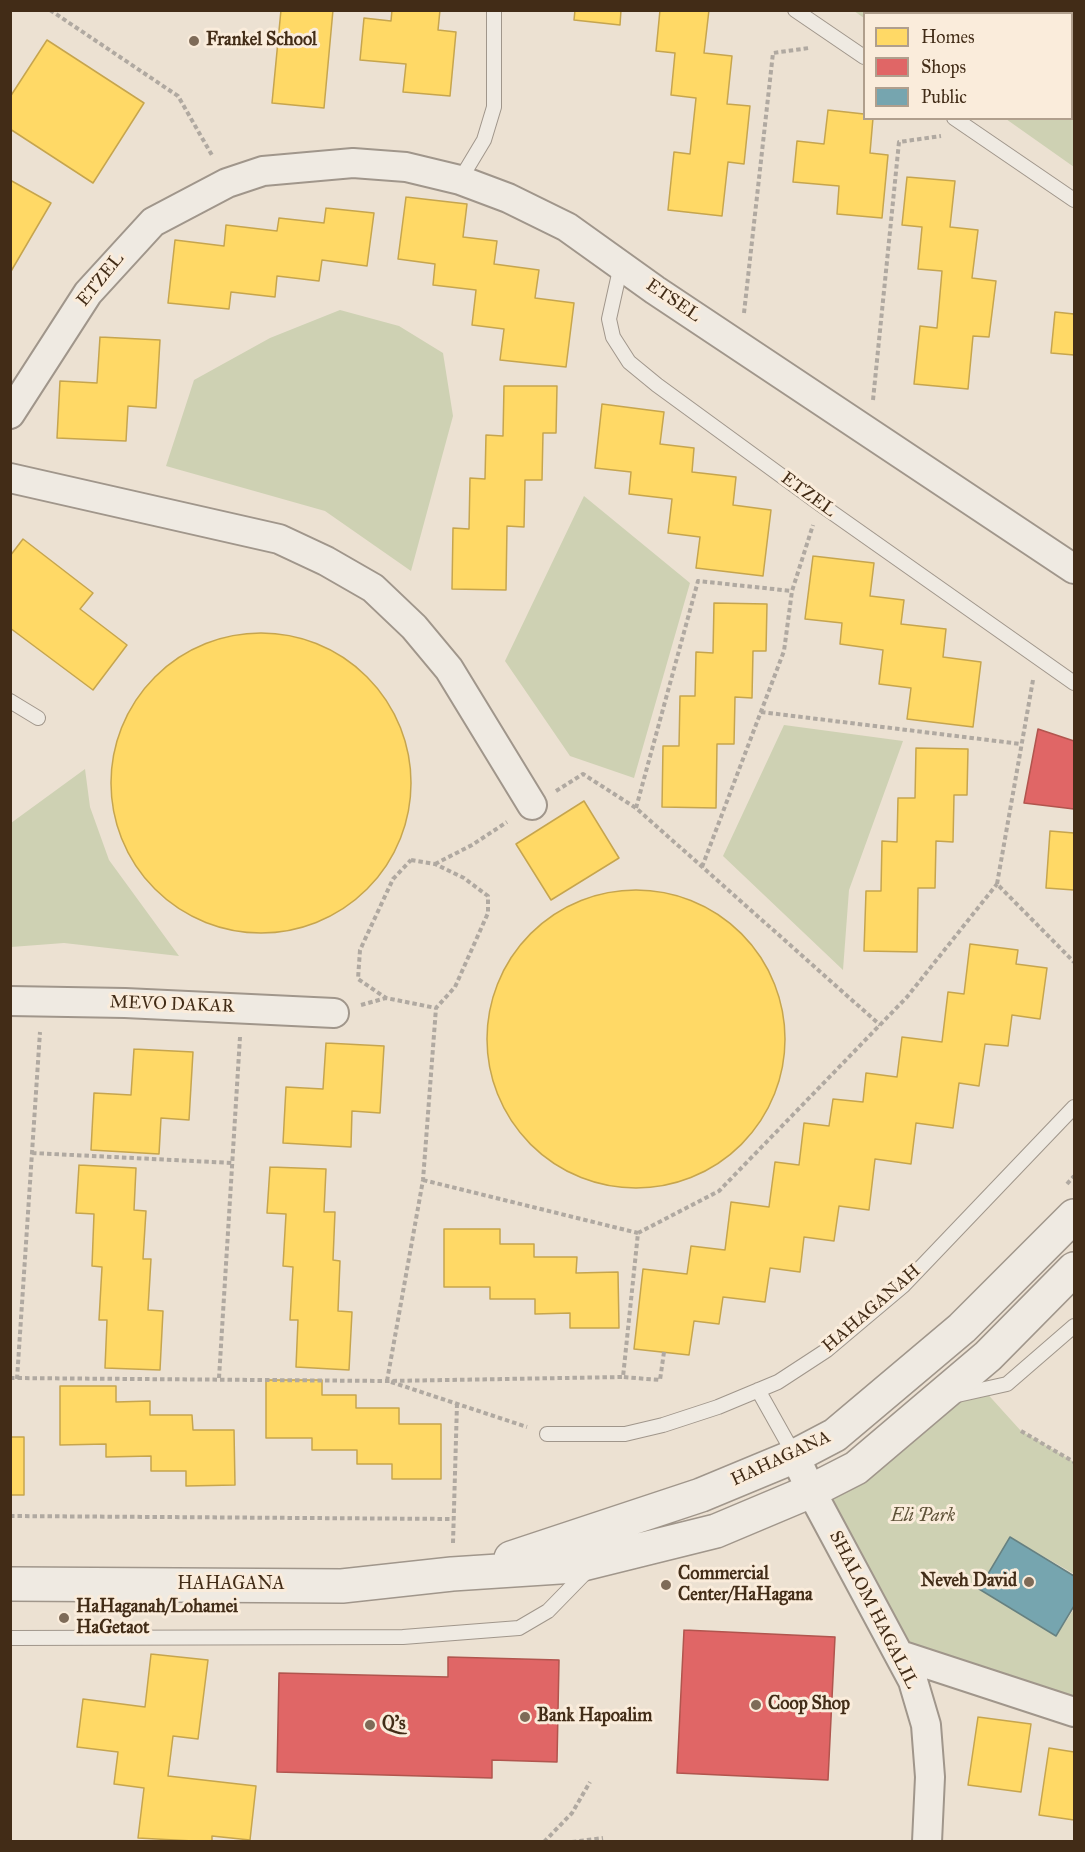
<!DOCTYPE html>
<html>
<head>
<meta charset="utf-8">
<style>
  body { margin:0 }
  #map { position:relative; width:1085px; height:1852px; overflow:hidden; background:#ece1d2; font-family:"IM FELL Great Primer",serif }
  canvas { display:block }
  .frame { position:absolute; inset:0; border:12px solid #422c17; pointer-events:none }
  .legend { position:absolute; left:863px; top:12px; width:210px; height:108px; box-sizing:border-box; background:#faecdb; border:2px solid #b09f8d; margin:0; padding:8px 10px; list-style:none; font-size:18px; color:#422c17 }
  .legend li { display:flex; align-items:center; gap:12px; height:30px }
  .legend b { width:30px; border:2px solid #b09f8d }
</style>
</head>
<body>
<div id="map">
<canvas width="1085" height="1852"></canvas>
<div class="frame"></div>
<ul class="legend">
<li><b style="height:16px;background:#ffd966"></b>Homes</li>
<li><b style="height:16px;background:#e06666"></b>Shops</li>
<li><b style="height:16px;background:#76a5af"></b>Public</li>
</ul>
</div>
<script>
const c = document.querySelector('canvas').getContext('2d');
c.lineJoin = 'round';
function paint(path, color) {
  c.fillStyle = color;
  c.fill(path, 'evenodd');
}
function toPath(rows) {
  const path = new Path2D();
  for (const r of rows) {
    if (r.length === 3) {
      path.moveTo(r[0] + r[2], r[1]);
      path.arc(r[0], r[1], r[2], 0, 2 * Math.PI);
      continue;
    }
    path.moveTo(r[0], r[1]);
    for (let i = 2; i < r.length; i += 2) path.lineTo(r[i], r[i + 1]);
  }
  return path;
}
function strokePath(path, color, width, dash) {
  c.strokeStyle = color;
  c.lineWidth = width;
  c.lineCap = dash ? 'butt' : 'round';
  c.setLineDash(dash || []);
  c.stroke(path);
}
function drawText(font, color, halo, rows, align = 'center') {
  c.font = font + ' "IM FELL Great Primer",serif';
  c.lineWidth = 6;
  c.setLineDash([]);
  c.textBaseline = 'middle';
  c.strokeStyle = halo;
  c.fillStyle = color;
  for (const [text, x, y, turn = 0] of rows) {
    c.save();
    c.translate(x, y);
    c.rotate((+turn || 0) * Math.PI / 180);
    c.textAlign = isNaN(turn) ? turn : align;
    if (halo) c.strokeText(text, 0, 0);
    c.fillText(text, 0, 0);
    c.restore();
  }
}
paint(toPath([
  [854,11,904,11,908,13,864,14,864,18],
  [1072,113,1074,115,1074,167,1006,119,1072,118],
  [340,310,399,326,443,353,453,416,411,571,325,511,166,466,194,380,270,338],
  [584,496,690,583,634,778,570,756,505,661],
  [784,725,903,741,849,890,843,970,723,856],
  [85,769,90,807,109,860,179,956,64,943,11,947,11,823],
  [983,1389,1021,1431,1074,1462,1074,1574,1010,1537,979,1589,1056,1636,1074,1609,1074,1712,900,1655,811,1491,937,1400]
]), '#ced1b3');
const homes = toPath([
  [281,10,333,10,324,108,272,103,281,10],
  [392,10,440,10,438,30,456,32,450,96,403,92,406,64,360,60,364,18,391,21,392,10],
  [575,10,621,10,620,25,574,20,575,10],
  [660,10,709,10,704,53,732,56,727,104,750,106,744,164,728,162,722,216,668,210,674,152,690,154,696,98,671,95,675,53,656,51,660,10],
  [47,40,144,103,93,183,10,129,10,97,47,40],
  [828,110,864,114,864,118,873,118,870,153,888,155,882,218,837,214,839,186,793,182,797,141,824,144,828,110],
  [907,177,955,181,950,227,978,230,972,278,996,281,989,337,973,336,968,389,914,384,920,326,937,328,942,271,918,269,922,227,902,225,907,177],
  [10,180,51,203,10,273,10,180],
  [406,197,467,204,463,237,497,241,494,264,539,270,535,298,574,303,566,367,500,360,504,329,472,325,476,290,433,285,435,264,398,259,406,197],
  [326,208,374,213,367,266,322,260,319,281,277,276,275,297,231,292,229,309,168,303,175,240,224,246,226,225,277,231,279,218,324,223,326,208],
  [1055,312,1074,314,1074,355,1051,353,1055,312],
  [100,337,160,340,156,408,128,406,126,441,57,438,60,381,97,383,100,337],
  [504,386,557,386,556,433,543,433,542,480,525,480,524,527,507,526,506,590,452,589,453,528,469,529,470,478,485,479,486,435,503,436,504,386],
  [602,404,664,412,660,444,694,448,692,472,736,477,733,505,771,510,763,576,696,568,700,537,668,533,672,499,629,494,631,472,595,468,602,404],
  [23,539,93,593,80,609,127,645,93,690,10,628,10,556,23,539],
  [813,556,874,563,870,596,904,600,901,624,946,629,943,657,981,662,973,727,907,719,911,688,879,684,883,650,840,644,842,623,805,619,813,556],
  [714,603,767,604,766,651,753,651,752,698,735,697,734,744,717,744,716,808,662,807,663,746,679,746,680,696,695,696,696,652,713,653,714,603],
  [261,783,150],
  [916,748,968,749,967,795,954,795,953,842,936,841,935,888,918,888,917,952,864,951,866,891,881,891,882,841,897,842,898,798,915,798,916,748],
  [584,801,619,858,551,900,516,844,584,801],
  [1050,831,1074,833,1074,890,1046,888,1050,831],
  [636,1039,149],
  [970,944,1018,950,1016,964,1047,968,1040,1019,1012,1015,1008,1046,985,1044,979,1086,959,1083,953,1128,916,1123,911,1164,875,1159,869,1210,839,1206,834,1241,804,1237,800,1272,770,1268,765,1302,723,1297,719,1324,694,1321,689,1355,634,1349,643,1269,687,1274,691,1246,725,1250,731,1202,769,1207,775,1162,799,1165,804,1123,829,1126,833,1099,863,1102,866,1073,897,1077,902,1037,942,1042,948,992,964,994,970,944],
  [326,1043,384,1046,380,1113,352,1111,351,1147,283,1143,286,1087,323,1089,326,1043],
  [134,1049,193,1052,189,1120,161,1118,159,1154,91,1150,94,1093,131,1095,134,1049],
  [79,1165,136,1168,134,1210,146,1211,143,1259,151,1259,148,1310,163,1311,160,1370,105,1368,107,1320,99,1320,102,1267,92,1266,94,1214,76,1213,79,1165],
  [270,1167,326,1169,324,1212,335,1212,333,1260,340,1261,338,1311,352,1312,349,1370,296,1367,298,1320,290,1320,293,1267,283,1266,286,1214,267,1213,270,1167],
  [444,1229,500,1229,500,1244,534,1244,534,1257,577,1257,576,1273,618,1272,619,1328,570,1328,570,1313,535,1314,535,1299,490,1299,490,1287,444,1287,444,1229],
  [266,1380,322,1380,322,1395,356,1395,356,1408,399,1408,399,1424,441,1424,441,1479,392,1479,392,1464,357,1464,357,1450,312,1450,312,1438,266,1438,266,1380],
  [60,1386,116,1386,116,1402,150,1401,150,1415,192,1415,193,1430,234,1430,235,1485,186,1486,186,1471,151,1471,151,1456,106,1457,106,1444,60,1445,60,1386],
  [10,1437,24,1437,24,1495,10,1495,10,1437],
  [151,1654,208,1660,198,1739,173,1736,168,1776,256,1786,250,1840,212,1836,212,1842,138,1838,144,1788,114,1784,118,1752,77,1747,83,1699,145,1707,151,1654],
  [978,1717,1031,1724,1021,1792,968,1785,978,1717],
  [1049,1748,1074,1752,1074,1820,1039,1815,1049,1748]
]);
paint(homes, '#ffd966');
strokePath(homes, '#c6a54e', 1.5);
const shops = toPath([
  [1038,729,1074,741,1074,809,1024,803,1038,729],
  [684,1630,835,1637,828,1780,677,1773,684,1630],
  [448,1657,559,1660,557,1762,492,1760,492,1778,277,1772,279,1673,448,1677,448,1657]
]);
paint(shops, '#e06666');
strokePath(shops, '#b1554e', 1.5);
const public = toPath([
  [1010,1537,1074,1576,1074,1606,1056,1636,979,1589,1010,1537]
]);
paint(public, '#76a5af');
strokePath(public, '#668181', 1.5);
const service = toPath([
  [795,10,864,57],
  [954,118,1074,200],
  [460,180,484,140,494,107,494,10],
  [621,265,609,319,613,337,629,362,657,385,820,504,1074,683],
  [10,701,38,718],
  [758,1390,795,1456],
  [953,1396,1007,1384,1074,1326],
  [547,1434,625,1434,663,1425,718,1407,778,1382,827,1350,903,1286,1074,1107],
  [10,1638,403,1637,519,1628,548,1611,589,1569]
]);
const minor = toPath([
  [10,414,88,293,153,222,227,183,263,171,353,163,406,167,460,180,508,198,567,227,655,290,1074,569],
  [10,478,279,539,326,561,373,588,414,627,449,669,532,805],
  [10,1001,125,1003,334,1013],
  [795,1456,811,1491,913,1681,926,1725,930,1777,927,1842],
  [900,1655,1074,1712]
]);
const tertiary = toPath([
  [511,1558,701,1495,795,1456,835,1435,962,1328,1074,1216],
  [10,1584,342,1586,452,1574,575,1566,716,1531,811,1491,856,1468,988,1356,1074,1269]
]);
const trunk = toPath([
  [931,10,936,14],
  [977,10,983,14],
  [1072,55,1074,57],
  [1072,89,1074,90]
]);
strokePath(service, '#a0968b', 16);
strokePath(minor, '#a0968b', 32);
strokePath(tertiary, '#a0968b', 36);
strokePath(trunk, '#877d73', 36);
strokePath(toPath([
  [50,10,178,96,213,157],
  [744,313,773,53,809,48],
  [873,400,899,142,941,136],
  [1033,680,997,884,1074,962],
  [761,712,1021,744],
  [556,791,583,774,636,808,880,1025],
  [636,808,698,581,792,591],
  [411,860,435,864,464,878,488,896,488,913,455,987,436,1008,386,998,358,979,360,950,393,879,411,860],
  [435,864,472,845,507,822],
  [702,867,784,651,792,591,813,525],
  [361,1005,386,998],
  [32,1153,232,1163],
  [423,1180,638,1233],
  [1067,1184,1074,1176],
  [664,1352,660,1380,623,1377,638,1233,719,1191,907,997,997,884],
  [10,1378,387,1381,623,1377],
  [219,1378,240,1037],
  [17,1379,40,1032],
  [387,1381,423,1180,436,1008],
  [391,1382,527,1427],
  [1021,1431,1074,1462],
  [10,1516,453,1519],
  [453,1543,457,1404],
  [544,1842,572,1813,590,1782],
  [572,1842,603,1838]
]), '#b0a9a1', 4, [4.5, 3]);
strokePath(service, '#efeae2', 14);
strokePath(minor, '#efeae2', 28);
strokePath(tertiary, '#efeae2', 33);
strokePath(trunk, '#ede6dd', 33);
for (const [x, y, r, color] of [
  [194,41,6,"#7e6b58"],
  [1029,1582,6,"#7e6b58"],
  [666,1585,6,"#7e6b58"],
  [64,1618,6,"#7e6b58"],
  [756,1705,6,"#7e6b58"],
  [525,1717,6,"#7e6b58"],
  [370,1725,6,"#7e6b58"]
]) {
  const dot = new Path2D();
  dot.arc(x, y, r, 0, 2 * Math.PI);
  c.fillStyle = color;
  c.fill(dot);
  strokePath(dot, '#faecdb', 2);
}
drawText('bold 18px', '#422c17', '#faecdb', [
  ["Frankel School",206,41],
  ["Commercial",678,1575],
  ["Center/HaHagana",678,1596],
  ["Neveh David",1017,1582,"right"],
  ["HaHaganah/Lohamei",76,1608],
  ["HaGetaot",76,1629],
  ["Coop Shop",768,1705],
  ["Bank Hapoalim",537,1717],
  ["Q's",382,1725]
], 'left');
drawText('18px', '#422c17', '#faecdb', [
  ["ETZEL",101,280,-51],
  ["ETSEL",673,301,34],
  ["ETZEL",808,495,36],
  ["MEVO DAKAR",172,1005,2],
  ["HAHAGANAH",872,1309,-41],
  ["HAHAGANA",781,1459,-25],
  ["HAHAGANA",231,1585],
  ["SHALOM HAGALIL",873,1610,63]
]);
drawText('italic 18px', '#5f5238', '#faecdb', [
  ["Eli Park",923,1517]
]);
</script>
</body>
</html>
